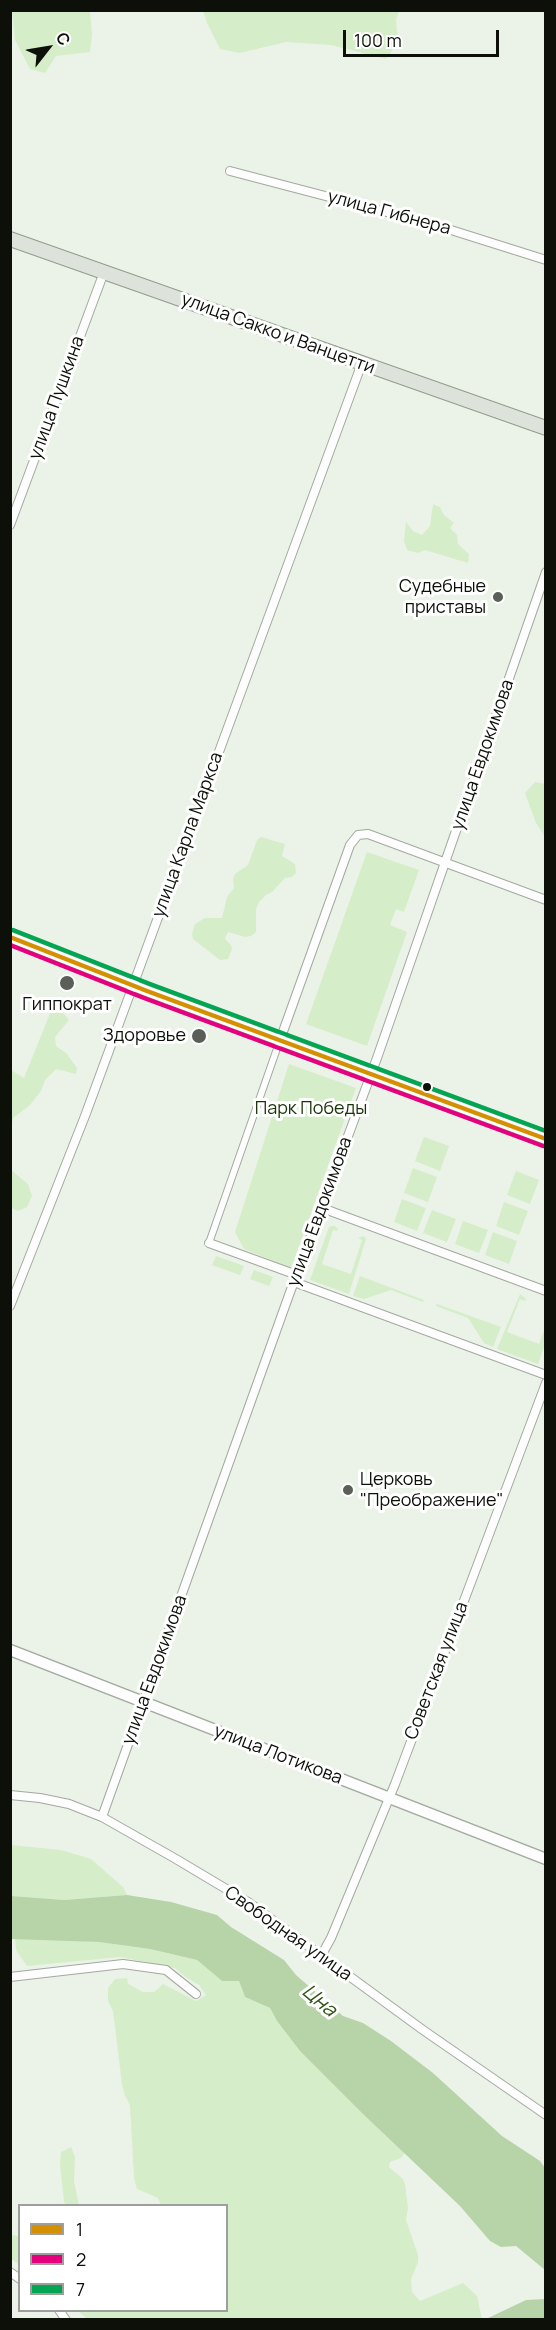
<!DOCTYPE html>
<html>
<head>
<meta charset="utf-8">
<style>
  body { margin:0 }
  #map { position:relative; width:556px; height:2330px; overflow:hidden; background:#ebf3e8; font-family:Manrope,sans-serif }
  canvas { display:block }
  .frame { position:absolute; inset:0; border:12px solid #0c1009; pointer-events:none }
  .legend { position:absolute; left:18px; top:2204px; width:210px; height:108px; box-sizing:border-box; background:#fff; border:2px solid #9e9f9d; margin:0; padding:8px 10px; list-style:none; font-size:18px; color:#0c1009 }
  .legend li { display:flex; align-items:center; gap:12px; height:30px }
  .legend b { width:30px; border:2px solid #9e9f9d }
  .north { position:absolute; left:18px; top:18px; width:60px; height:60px; -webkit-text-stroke:4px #fff; paint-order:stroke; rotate:59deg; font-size:16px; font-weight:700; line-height:24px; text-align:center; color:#0c1009 }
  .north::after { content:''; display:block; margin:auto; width:21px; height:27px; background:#0c1009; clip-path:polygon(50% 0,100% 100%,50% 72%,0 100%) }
  .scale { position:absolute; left:343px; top:30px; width:156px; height:27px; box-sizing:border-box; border:3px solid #0c1009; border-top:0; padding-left:8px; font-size:18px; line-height:21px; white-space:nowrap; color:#0c1009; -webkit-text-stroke:4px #fff; paint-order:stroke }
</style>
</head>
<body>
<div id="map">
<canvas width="556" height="2330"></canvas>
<div class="frame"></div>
<ul class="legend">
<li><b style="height:8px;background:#d49001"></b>1</li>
<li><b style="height:8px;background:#e5007d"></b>2</li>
<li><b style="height:8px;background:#00a651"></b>7</li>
</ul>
<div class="north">С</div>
<div class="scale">100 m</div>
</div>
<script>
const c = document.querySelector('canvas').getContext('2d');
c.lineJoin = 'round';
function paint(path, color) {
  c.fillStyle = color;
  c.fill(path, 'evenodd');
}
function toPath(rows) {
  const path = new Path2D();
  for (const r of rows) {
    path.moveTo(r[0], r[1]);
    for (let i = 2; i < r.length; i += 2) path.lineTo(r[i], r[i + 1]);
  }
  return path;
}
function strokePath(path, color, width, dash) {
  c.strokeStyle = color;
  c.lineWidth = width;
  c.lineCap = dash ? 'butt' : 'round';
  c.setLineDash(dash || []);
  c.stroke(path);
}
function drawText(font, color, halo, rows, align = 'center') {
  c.font = font + ' Manrope,sans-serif';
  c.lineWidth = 6;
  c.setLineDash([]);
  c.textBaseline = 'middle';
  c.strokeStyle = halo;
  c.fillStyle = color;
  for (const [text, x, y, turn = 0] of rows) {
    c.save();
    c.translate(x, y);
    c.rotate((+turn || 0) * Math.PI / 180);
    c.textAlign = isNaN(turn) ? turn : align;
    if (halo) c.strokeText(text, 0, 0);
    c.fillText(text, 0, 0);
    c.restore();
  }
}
paint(toPath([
  [12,11,90,11,92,35,90,52,56,56,45,73,30,69,15,40],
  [203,11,399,11,396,20,398,42,386,59,331,45,286,42,240,53,220,49,207,23],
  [433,504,440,507,444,515,454,523,450,528,457,535,458,544,469,554,468,563,425,550,418,553,407,550,404,541,406,522,413,531,422,535,430,526],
  [535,782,545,784,545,837,536,823,525,793],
  [261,837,285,844,282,856,295,864,296,873,292,877,285,878,272,892,266,895,259,902,256,909,256,932,251,936,245,937,228,932,225,939,231,945,232,949,228,959,220,960,193,939,192,934,195,924,205,918,222,918,227,897,234,888,233,879,235,874,248,865,257,840],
  [367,852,419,870,404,912,396,909,390,925,407,932,367,1046,306,1024],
  [51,1011,63,1013,69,1020,55,1037,56,1046,66,1053,77,1068,76,1074,56,1069,45,1080,41,1091,30,1105,13,1118,11,1128,11,1070,24,1078],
  [289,1064,356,1088,291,1268,244,1249,235,1232],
  [424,1137,449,1146,440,1171,415,1161],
  [413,1168,437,1177,428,1202,404,1193],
  [11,1170,28,1184,32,1196,27,1207,18,1211,11,1208],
  [516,1171,539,1180,530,1204,507,1195],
  [402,1199,426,1208,417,1231,394,1222],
  [504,1202,528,1211,519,1235,496,1226],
  [432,1210,456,1219,447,1242,423,1233],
  [463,1221,488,1230,479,1253,455,1244],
  [331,1226,335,1226,338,1229,337,1231,333,1230,322,1264,351,1274,362,1240,358,1238,364,1236,366,1239,349,1294,310,1280,329,1227],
  [493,1232,517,1241,509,1264,485,1255],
  [216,1256,244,1266,240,1275,212,1265],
  [254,1270,273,1277,269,1286,250,1279],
  [360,1276,424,1300,423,1302,391,1290,364,1299,353,1296],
  [520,1294,526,1299,525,1301,520,1299,507,1332,539,1344,545,1328,545,1344,538,1364,497,1349],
  [437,1304,501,1327,493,1347,484,1343,468,1318,436,1306],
  [11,1845,61,1850,91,1859,123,1887,127,1895,64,1900,11,1896],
  [15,1938,99,1942,150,1949,197,1960,222,1981,239,1981,245,1997,270,2008,277,2021,300,2051,405,2153,401,2158,390,2162,389,2167,403,2179,405,2184,408,2208,406,2220,418,2255,418,2262,411,2279,412,2292,420,2301,463,2283,477,2296,482,2319,87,2319,78,2311,226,2310,226,2206,161,2205,158,2198,137,2189,134,2178,130,2105,125,2096,122,2084,113,2011,108,2001,108,1988,115,1979,127,1978,128,1984,143,1992,154,1992,163,1984,196,2001,206,1995,199,1985,184,1976,175,1968,120,1957,27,1966,16,1950],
  [71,2147,75,2157,74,2181,79,2205,65,2205,64,2201,60,2165,61,2152],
  [11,2235,19,2236,19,2264,11,2259]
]), '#d6edc9');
paint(toPath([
  [127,1895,171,1902,217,1915,231,1927,284,1960,296,1975,343,2016,363,2023,391,2041,433,2073,502,2136,540,2161,545,2168,545,2270,516,2246,501,2247,490,2241,460,2206,362,2113,300,2051,277,2021,270,2008,245,1997,239,1981,222,1981,197,1960,150,1949,99,1942,11,1939,11,1896,64,1900],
  [545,2299,545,2319,486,2319,526,2300]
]), '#b6d4a7');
const pedestrian = toPath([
  [209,1243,280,1040]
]);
const minor = toPath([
  [230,171,432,224,546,260],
  [10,525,104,272],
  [280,1040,350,845,358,835,368,834,546,900],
  [322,1208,546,1291],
  [209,1243,297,1275],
  [294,1282,546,1375],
  [10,1306,85,1116,362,363],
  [10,1795,40,1798,69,1804,102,1817,176,1859,248,1902,423,2030,546,2115],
  [102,1817,289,1295,377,1058,546,572],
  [321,1956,331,1938,395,1784,546,1383],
  [10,1977,123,1964,166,1970,196,1994],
  [10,2272,20,2279],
  [59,2310,66,2320]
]);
const tertiary = toPath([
  [10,937,147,991,546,1139],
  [10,1650,546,1859]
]);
const primary = toPath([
  [10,239,546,428]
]);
strokePath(pedestrian, '#a3a9a0', 8);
strokePath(minor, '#a3a9a0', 10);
strokePath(tertiary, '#a3a9a0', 13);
strokePath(primary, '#919c8b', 16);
strokePath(pedestrian, '#fcfdfc', 6);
strokePath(minor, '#fcfdfc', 8);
strokePath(tertiary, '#fcfdfc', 10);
strokePath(primary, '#dde3da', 14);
strokePath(toPath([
  [10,937,147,991,546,1139]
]), '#d49001', 4.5);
strokePath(toPath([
  [10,945,144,998,543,1146]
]), '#e5007d', 4.5);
strokePath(toPath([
  [13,930,150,984,546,1131]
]), '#00a651', 4.5);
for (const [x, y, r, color] of [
  [498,597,6,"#5a5f57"],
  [67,983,8,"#5a5f57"],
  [199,1036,8,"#5a5f57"],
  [427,1087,5,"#0c1009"],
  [348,1490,6,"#5a5f57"]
]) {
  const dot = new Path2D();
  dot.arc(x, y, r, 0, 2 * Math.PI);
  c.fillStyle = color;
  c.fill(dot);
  strokePath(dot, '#fff', 2);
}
drawText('18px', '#0c1009', '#fff', [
  ["улица Гибнера",389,213,15],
  ["улица Сакко и Ванцетти",278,334,20],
  ["улица Пушкина",57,398,-70],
  ["улица Евдокимова",483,755,-71],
  ["улица Карла Маркса",188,835,-70],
  ["улица Евдокимова",320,1212,-70],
  ["улица Евдокимова",155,1670,-70],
  ["Советская улица",437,1671,-69],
  ["улица Лотикова",278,1755,21],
  ["Свободная улица",288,1934,35]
]);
drawText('18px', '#0c1009', '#fff', [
  ["Судебные",486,587],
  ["приставы",486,608],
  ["Гиппократ",67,1005,"center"],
  ["Здоровье",186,1036],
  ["Церковь",360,1480,"left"],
  ["\"Преображение\"",360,1501,"left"]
], 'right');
drawText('18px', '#1a3308', '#fff', [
  ["Парк Победы",311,1109]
]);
drawText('italic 20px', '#2f5215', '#fff', [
  ["Цна",319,2001,40]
]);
</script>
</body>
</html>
